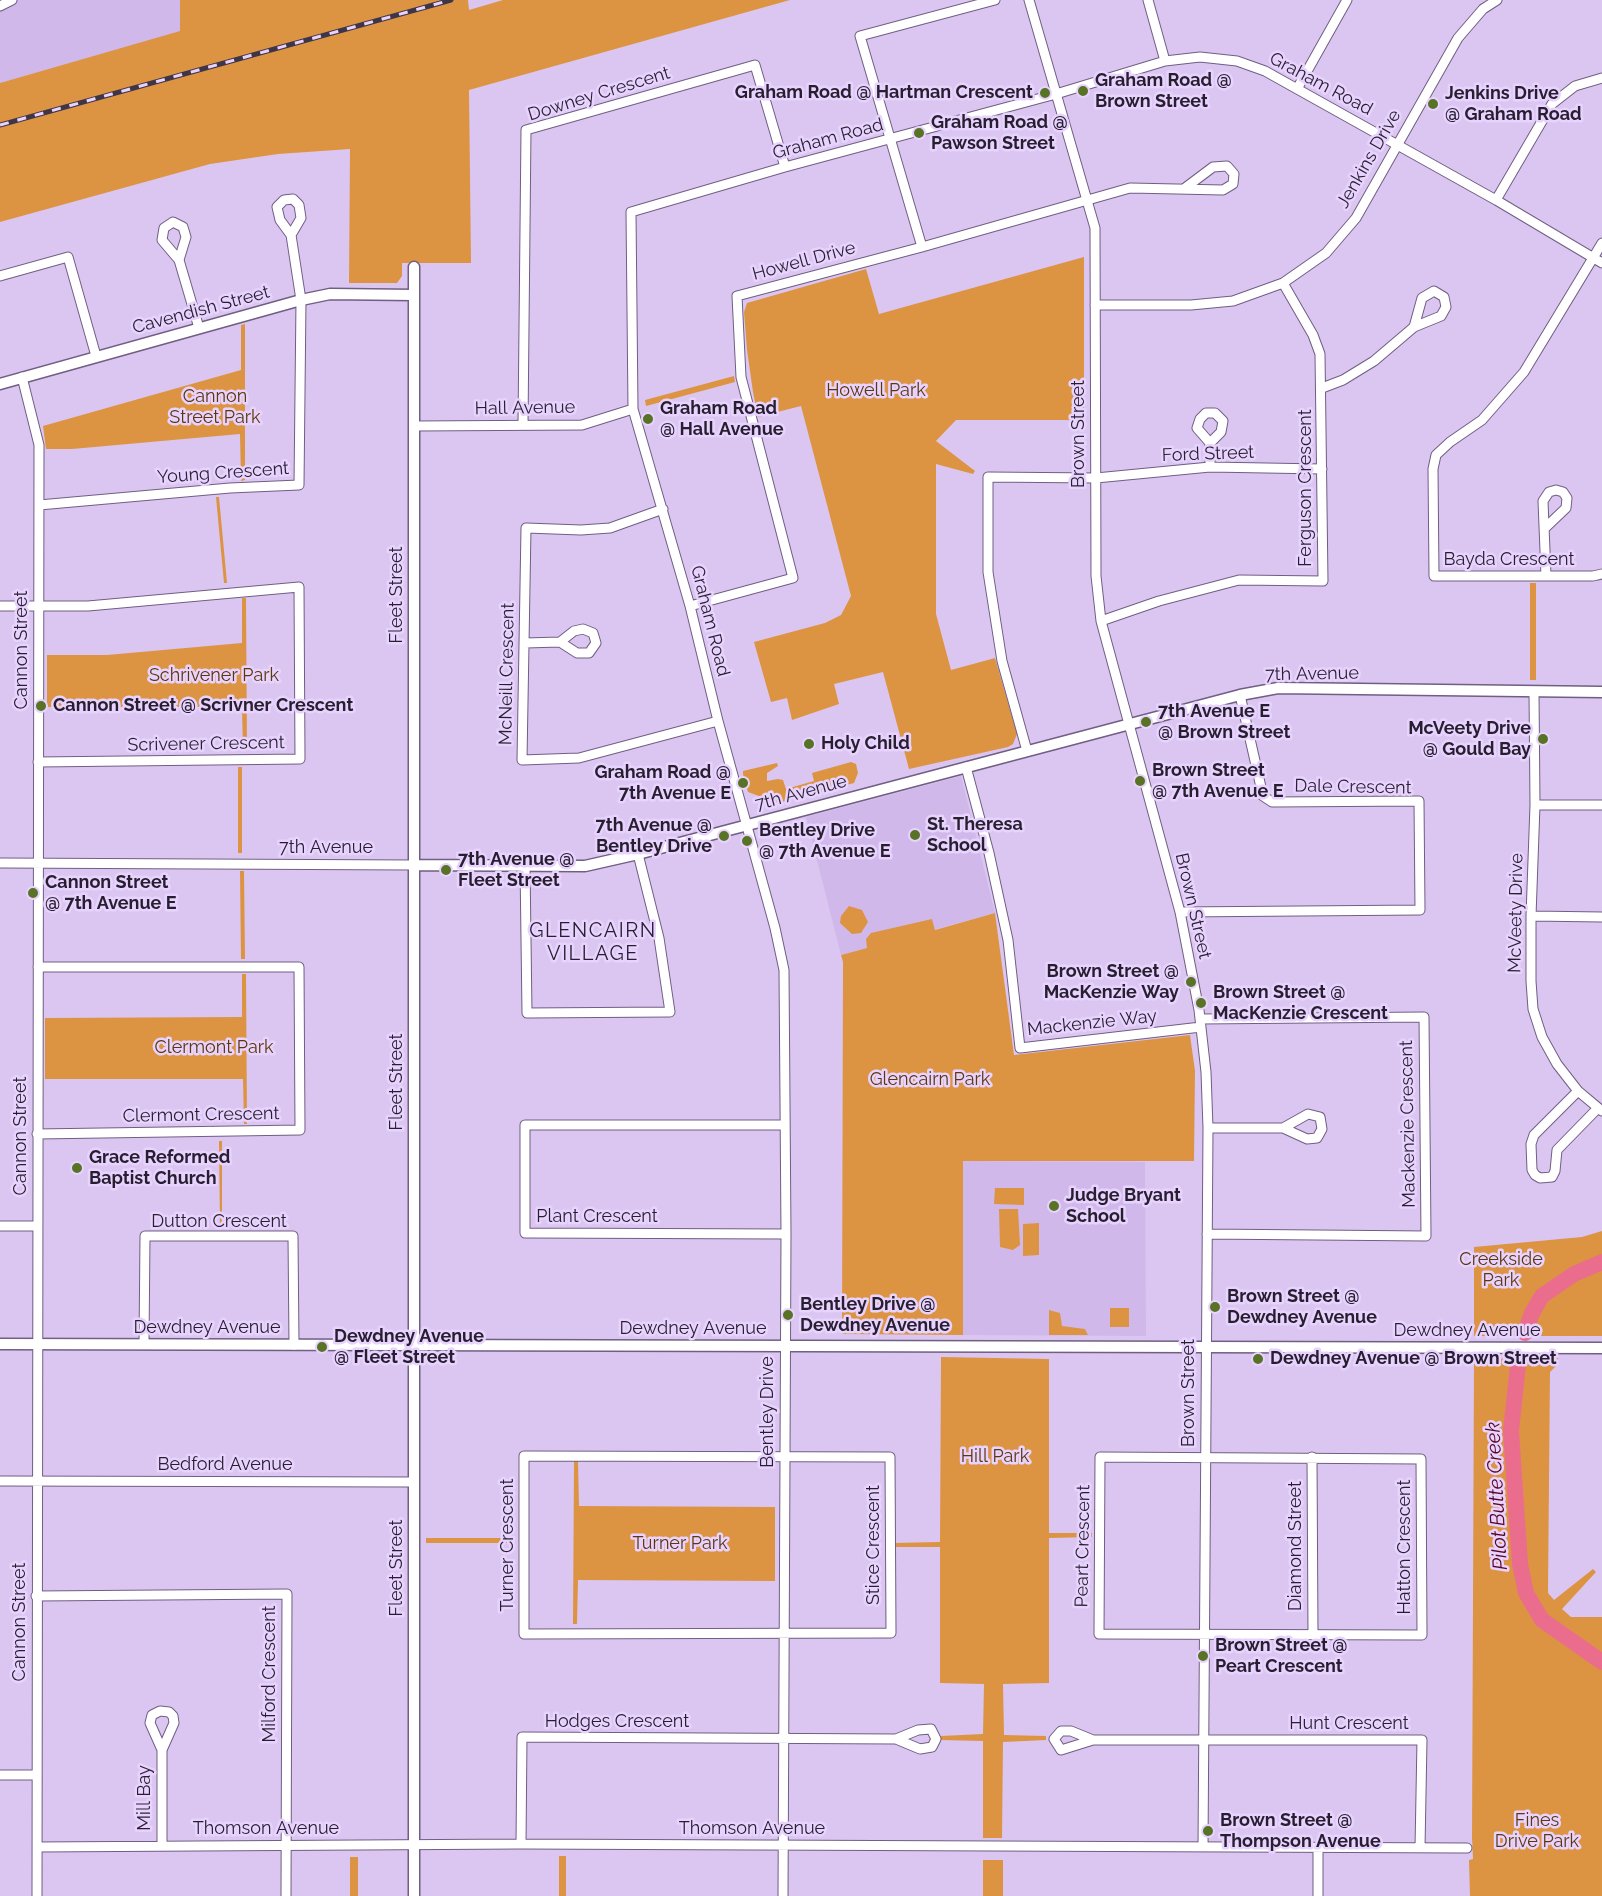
<!DOCTYPE html>
<html>
<head>
<meta charset="utf-8">
<style>
  body { margin:0 }
  canvas { display:block; background:#dac6f1 }
</style>
</head>
<body>
<canvas width="1602" height="1896"></canvas>
<script>
const c = document.querySelector('canvas').getContext('2d');
c.lineJoin = 'round';
function paint(path, color) {
  c.fillStyle = color;
  c.fill(path, 'evenodd');
}
function toPath(rows) {
  const path = new Path2D();
  for (const r of rows) {
    path.moveTo(r[0], r[1]);
    for (let i = 2; i < r.length; i += 2) path.lineTo(r[i], r[i + 1]);
  }
  return path;
}
function strokePath(path, color, width, dash) {
  c.strokeStyle = color;
  c.lineWidth = width;
  c.lineCap = dash ? 'butt' : 'round';
  c.setLineDash(dash || []);
  c.stroke(path);
}
function drawText(font, color, halo, rows, align = 'center') {
  c.font = font + ' Raleway,sans-serif';
  c.lineWidth = 5;
  c.setLineDash([]);
  c.textBaseline = 'middle';
  c.strokeStyle = halo;
  c.fillStyle = color;
  for (const [text, x, y, turn = 0] of rows) {
    c.save();
    c.translate(x, y);
    c.rotate((+turn || 0) * Math.PI / 180);
    c.textAlign = isNaN(turn) ? turn : align;
    if (halo) c.strokeText(text, 0, 0);
    c.fillText(text, 0, 0);
    c.restore();
  }
}
paint(toPath([
  [0,0,180,0,181,31,0,83],
  [961,776,995,913,841,955,806,817],
  [963,1161,1145,1162,1146,1336,963,1335]
]), '#d0b9ea');
paint(toPath([
  [180,0,468,0,469,10,503,0,790,0,469,90,471,263,402,263,402,276,397,283,349,283,350,149,278,154,210,164,0,222,0,83,180,31],
  [1084,257,1084,420,956,420,936,441,975,471,973,474,936,464,936,614,951,670,995,658,1017,734,1013,744,1008,747,909,769,883,672,834,684,839,704,792,720,787,698,771,702,754,642,825,623,841,615,851,596,801,406,758,417,753,392,747,350,744,312,747,303,866,269,879,314],
  [245,324,245,480,241,481,240,434,72,449,46,449,43,426,241,370,241,325],
  [734,376,735,382,646,406,645,400],
  [216,497,219,497,227,583,224,583],
  [1530,583,1536,583,1536,680,1530,680],
  [242,598,246,598,247,751,243,751,242,707,47,707,47,655,107,655,242,643],
  [851,762,856,764,858,773,854,783,778,803,748,792,743,774,743,771,777,763,778,766,767,773,767,781,778,779,783,780,786,789,814,781,812,773],
  [238,767,242,767,242,853,238,853],
  [240,871,244,871,245,959,241,959],
  [849,906,862,910,868,922,861,933,852,934,840,923,841,916],
  [995,913,1014,1055,1190,1035,1195,1071,1194,1161,963,1161,963,1335,842,1334,843,962,841,955,867,948,866,939,871,933,932,919,935,930],
  [242,974,246,974,247,1124,244,1124,243,1079,45,1079,45,1018,242,1017],
  [219,1141,222,1141,222,1227,220,1227],
  [995,1188,1024,1188,1024,1205,994,1204],
  [999,1209,1018,1209,1020,1245,1013,1250,1000,1247],
  [1039,1223,1039,1255,1023,1256,1023,1224],
  [1602,1231,1602,1336,1474,1336,1474,1247,1582,1237],
  [1110,1308,1129,1308,1129,1327,1110,1327],
  [1049,1310,1060,1313,1062,1326,1085,1329,1088,1335,1049,1335],
  [941,1357,1049,1359,1049,1533,1092,1533,1092,1537,1049,1538,1049,1683,1003,1684,1004,1735,1046,1736,1046,1740,1003,1742,1002,1838,983,1838,983,1741,941,1740,941,1736,983,1734,984,1684,940,1683,940,1547,894,1547,894,1543,940,1542],
  [1558,1358,1558,1364,1550,1372,1548,1593,1554,1600,1593,1569,1596,1572,1562,1609,1571,1617,1602,1617,1602,1896,1470,1896,1469,1860,1473,1859,1472,1838,1474,1359],
  [574,1461,578,1461,579,1506,775,1507,775,1581,578,1580,577,1624,573,1624],
  [426,1538,513,1538,513,1543,426,1543],
  [559,1856,566,1856,566,1896,559,1896],
  [350,1857,358,1857,358,1896,350,1896],
  [983,1860,1003,1860,1003,1896,983,1896]
]), '#dc9442');
strokePath(toPath([
  [1548,1624,1549,1618]
]), '#eb6d8d', 3);
strokePath(toPath([
  [1525,1333,1532,1313,1542,1296,1574,1274,1602,1262],
  [1518,1365,1511,1431,1520,1564,1526,1593,1542,1620,1602,1662]
]), '#eb6d8d', 16);
const minor = toPath([
  [1029,0,1095,228,1096,576,1101,621,1180,912,1199,1010,1206,1072,1208,1128,1203,1847],
  [1148,0,1165,61],
  [0,6,12,0],
  [1297,89,1347,0],
  [1496,200,1552,104,1575,86,1602,78],
  [1602,243,1524,372,1482,420,1450,442,1436,455,1433,469,1434,576,1593,576,1602,574],
  [922,247,860,36,995,0],
  [179,260,186,237,183,227,173,222,164,228,162,240,179,260,199,328],
  [0,276,68,257,96,356],
  [1095,305,1191,305,1233,301,1283,283,1326,253,1356,218,1458,38,1483,9,1497,0],
  [22,377,39,445,37,1896],
  [1322,388,1343,380,1374,361,1414,327,1441,316,1446,307,1444,297,1434,291,1422,298,1414,327],
  [523,425,526,130,755,65,785,167],
  [415,426,582,425,633,409],
  [1210,443,1221,432,1223,421,1215,413,1206,413,1200,419,1197,428,1210,443,1210,467],
  [39,505,230,488,299,485,301,300,291,235,280,220,277,207,284,200,293,199,299,205,301,218,291,235],
  [663,509,610,528,581,530,526,528,522,760,579,758,718,721],
  [1545,528,1566,508,1567,498,1563,492,1556,490,1549,492,1543,501,1546,576],
  [0,606,88,606,299,587,300,759,38,762],
  [690,606,793,578,741,377,737,296,922,247,1130,188,1223,190,1233,184,1234,174,1227,166,1213,167,1185,188],
  [1101,621,1159,601,1239,580,1323,581,1320,354,1313,335,1283,283],
  [525,643,560,642,577,653,589,653,596,643,593,633,583,629,574,631,560,642],
  [1534,692,1535,805,1531,916,1531,981,1533,1009,1542,1037,1557,1064,1578,1091,1602,1111],
  [1027,751,1002,661,988,572,988,477,1096,478,1210,467,1322,469],
  [966,767,989,853,1008,940,1020,1048,1201,1027],
  [1535,805,1602,805],
  [0,863,413,865],
  [525,865,527,1013,670,1012,659,938,638,854],
  [1180,912,1420,910,1419,801,1272,802,1263,796,1240,695],
  [1531,916,1602,917],
  [1200,1019,1424,1017,1426,1236,1207,1234],
  [1578,1091,1534,1135,1531,1144,1532,1170,1535,1175,1540,1178,1552,1177,1555,1171,1557,1150,1597,1109],
  [785,1125,525,1125,525,1233,786,1234],
  [1208,1128,1283,1128,1307,1139,1317,1138,1322,1129,1320,1117,1308,1114,1283,1128],
  [37,1134,300,1130,299,967,38,967],
  [0,1226,37,1226],
  [144,1344,145,1236,293,1236,294,1345],
  [524,1456,890,1457,891,1633,524,1634,524,1456],
  [1100,1457,1421,1459,1422,1635,1099,1634,1100,1457],
  [1312,1457,1313,1635],
  [0,1481,413,1482],
  [36,1596,287,1594,286,1896],
  [1093,1740,1061,1750,1054,1739,1061,1731,1071,1731,1093,1740,1422,1740,1420,1848],
  [162,1750,174,1723,173,1716,169,1712,160,1711,152,1715,150,1723,162,1750,162,1846],
  [0,1775,36,1775],
  [521,1844,522,1737,896,1739,920,1749,932,1747,936,1739,931,1729,918,1730,896,1739],
  [37,1847,521,1844,1467,1848],
  [1318,1847,1318,1896],
  [783,1896,786,1234,784,970,775,928,718,721,690,606,633,409,631,212,785,167,1056,94,1165,61,1200,57,1237,61,1265,71,1496,200,1602,263]
]);
const tertiary = toPath([
  [414,267,414,1896],
  [0,384,301,300,330,294,414,295],
  [413,865,585,866,638,854,1240,695,1278,688,1602,692],
  [0,1344,1602,1348]
]);
strokePath(minor, '#705e83', 11);
strokePath(tertiary, '#705e83', 13);
strokePath(minor, '#fff', 9);
strokePath(tertiary, '#fff', 10);
const rail = toPath([
  [0,125,451,0]
]);
strokePath(rail, '#3e3548', 5);
strokePath(rail, '#e8d3fe', 3, [9]);
for (const [x, y, r, color] of [
  [1083,91,6,"#587226"],
  [1045,93,6,"#587226"],
  [1433,104,6,"#587226"],
  [919,133,6,"#587226"],
  [648,419,6,"#587226"],
  [41,706,6,"#587226"],
  [1146,722,6,"#587226"],
  [1543,739,6,"#587226"],
  [809,744,6,"#587226"],
  [1140,781,6,"#587226"],
  [743,783,6,"#587226"],
  [915,835,6,"#587226"],
  [724,836,6,"#587226"],
  [747,841,6,"#587226"],
  [446,870,6,"#587226"],
  [33,893,6,"#587226"],
  [1191,982,6,"#587226"],
  [1201,1003,6,"#587226"],
  [77,1168,6,"#587226"],
  [1054,1206,6,"#587226"],
  [1215,1307,6,"#587226"],
  [788,1315,6,"#587226"],
  [322,1347,6,"#587226"],
  [1258,1359,6,"#587226"],
  [1203,1656,6,"#587226"],
  [1208,1831,6,"#587226"]
]) {
  const dot = new Path2D();
  dot.arc(x, y, r, 0, 2 * Math.PI);
  c.fillStyle = color;
  c.fill(dot);
  strokePath(dot, '#e8d3fe', 2);
}
drawText('bold 18px', '#271f2f', '#e8d3fe', [
  ["Graham Road @",1095,81],
  ["Brown Street",1095,102],
  ["Graham Road @ Hartman Crescent",1033,93,"right"],
  ["Jenkins Drive",1445,94],
  ["@ Graham Road",1445,115],
  ["Graham Road @",931,123],
  ["Pawson Street",931,144],
  ["Graham Road",660,409],
  ["@ Hall Avenue",660,430],
  ["Cannon Street @ Scrivner Crescent",53,706],
  ["7th Avenue E",1158,712],
  ["@ Brown Street",1158,733],
  ["McVeety Drive",1531,729,"right"],
  ["@ Gould Bay",1531,750,"right"],
  ["Holy Child",821,744],
  ["Brown Street",1152,771],
  ["@ 7th Avenue E",1152,792],
  ["Graham Road @",731,773,"right"],
  ["7th Avenue E",731,794,"right"],
  ["St. Theresa",927,825],
  ["School",927,846],
  ["7th Avenue @",712,826,"right"],
  ["Bentley Drive",712,847,"right"],
  ["Bentley Drive",759,831],
  ["@ 7th Avenue E",759,852],
  ["7th Avenue @",458,860],
  ["Fleet Street",458,881],
  ["Cannon Street",45,883],
  ["@ 7th Avenue E",45,904],
  ["Brown Street @",1179,972,"right"],
  ["MacKenzie Way",1179,993,"right"],
  ["Brown Street @",1213,993],
  ["MacKenzie Crescent",1213,1014],
  ["Grace Reformed",89,1158],
  ["Baptist Church",89,1179],
  ["Judge Bryant",1066,1196],
  ["School",1066,1217],
  ["Brown Street @",1227,1297],
  ["Dewdney Avenue",1227,1318],
  ["Bentley Drive @",800,1305],
  ["Dewdney Avenue",800,1326],
  ["Dewdney Avenue",334,1337],
  ["@ Fleet Street",334,1358],
  ["Dewdney Avenue @ Brown Street",1270,1359],
  ["Brown Street @",1215,1646],
  ["Peart Crescent",1215,1667],
  ["Brown Street @",1220,1821],
  ["Thompson Avenue",1220,1842]
], 'left');
drawText('18px', '#271f2f', '#e8d3fe', [
  ["Graham Road",1321,84,28],
  ["Downey Crescent",599,94,-17],
  ["Graham Road",828,139,-15],
  ["Jenkins Drive",1369,159,-60],
  ["Howell Drive",804,261,-15],
  ["Cavendish Street",201,310,-15],
  ["Hall Avenue",525,408,-1],
  ["Brown Street",1079,434,-90],
  ["Ford Street",1208,454,-2],
  ["Young Crescent",223,473,-4],
  ["Ferguson Crescent",1306,488,-90],
  ["Bayda Crescent",1509,560],
  ["Fleet Street",397,595,-90],
  ["Graham Road",710,621,76],
  ["Cannon Street",22,650,-90],
  ["McNeill Crescent",507,674,-89],
  ["7th Avenue",1312,674,-1],
  ["Scrivener Crescent",206,744,-1],
  ["Dale Crescent",1353,787,1],
  ["7th Avenue",801,793,-15],
  ["7th Avenue",326,848],
  ["Brown Street",1193,906,77],
  ["McVeety Drive",1516,913,-89],
  ["Mackenzie Way",1092,1023,-6],
  ["Fleet Street",397,1082,-90],
  ["Clermont Crescent",201,1115,-1],
  ["Mackenzie Crescent",1408,1124,-91],
  ["Cannon Street",21,1136,-90],
  ["Plant Crescent",597,1217],
  ["Dutton Crescent",219,1222],
  ["Dewdney Avenue",207,1328],
  ["Dewdney Avenue",693,1329],
  ["Dewdney Avenue",1467,1331],
  ["Brown Street",1189,1393,-90],
  ["Bentley Drive",768,1412,-90],
  ["Bedford Avenue",225,1465],
  ["Turner Crescent",508,1545,-90],
  ["Stice Crescent",874,1545,-90],
  ["Peart Crescent",1083,1546,-89],
  ["Diamond Street",1296,1546,-90],
  ["Hatton Crescent",1405,1547,-90],
  ["Fleet Street",397,1568,-90],
  ["Cannon Street",20,1622,-90],
  ["Milford Crescent",270,1674,-90],
  ["Hodges Crescent",617,1722],
  ["Hunt Crescent",1349,1724],
  ["Mill Bay",145,1798,-90],
  ["Thomson Avenue",266,1829],
  ["Thomson Avenue",752,1829]
]);
drawText('18px', '#5b370b', '#e8d3fe', [
  ["Howell Park",876,391],
  ["Cannon",215,397],
  ["Street Park",215,418],
  ["Schrivener Park",214,676],
  ["Clermont Park",214,1048],
  ["Glencairn Park",930,1080],
  ["Creekside",1501,1260],
  ["Park",1501,1281],
  ["Hill Park",995,1457],
  ["Turner Park",680,1544],
  ["Fines",1537,1821],
  ["Drive Park",1537,1842]
]);
c.letterSpacing = '1.5px';
drawText('20px', '#271f2f', '#e8d3fe', [
  ["GLENCAIRN",593,931],
  ["VILLAGE",593,954]
]);
c.letterSpacing = '0px';
drawText('italic 20px', '#570624', '#e8d3fe', [
  ["Pilot Butte Creek",1497,1496,-93]
]);
</script>
</body>
</html>
